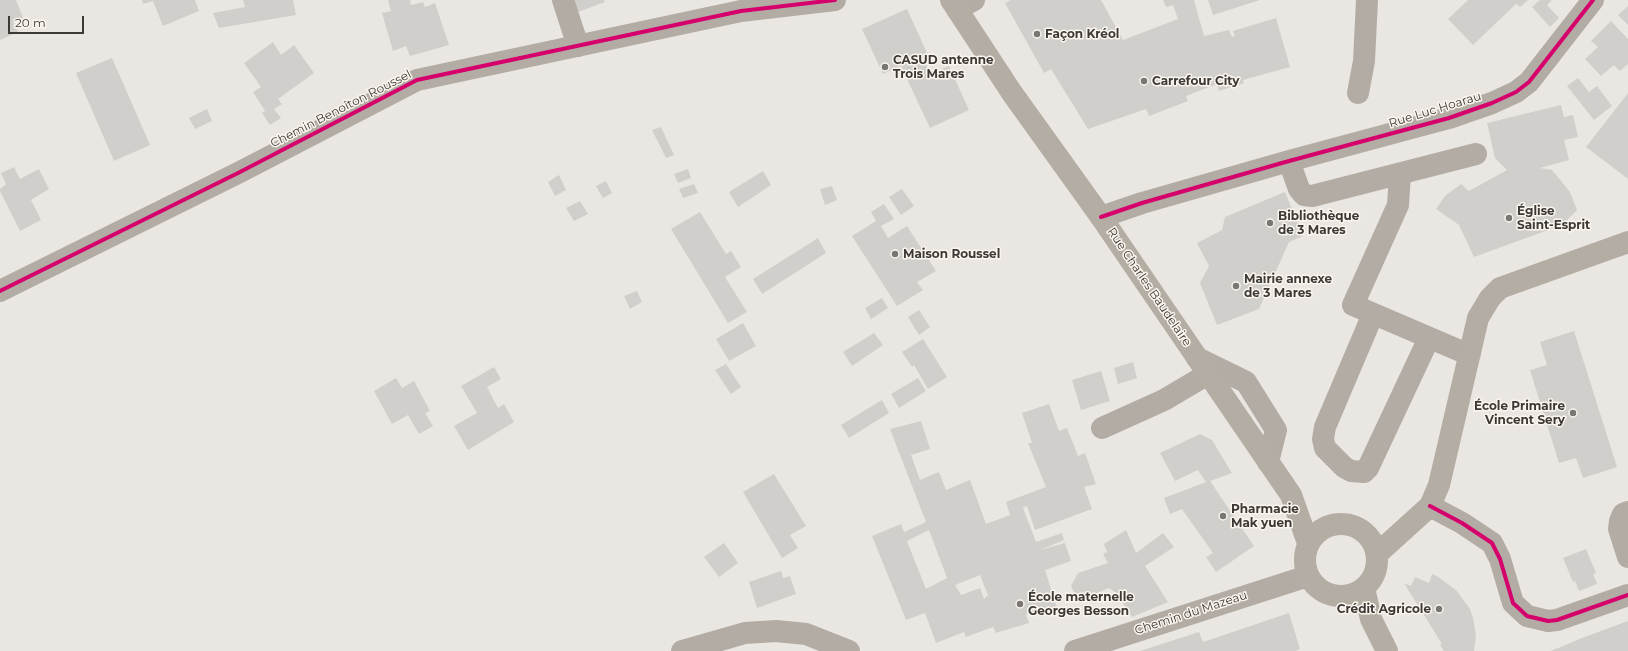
<!DOCTYPE html>
<html>
<head>
<meta charset="utf-8">
<style>
  body { margin:0 }
  #map { position:relative; width:1628px; height:651px; overflow:hidden; background:#eae7e3; font-family:Montserrat,sans-serif }
  canvas { display:block }
  .scale { position:absolute; left:8px; top:16px; width:76px; height:18px; box-sizing:border-box; border:2px solid #3c3a37; border-top:0; padding-left:5px; font-size:12px; line-height:14px; white-space:nowrap; color:#3c3a37; -webkit-text-stroke:3px #fbf5ed; paint-order:stroke }
</style>
</head>
<body>
<div id="map">
<canvas width="1628" height="651"></canvas>
<div class="scale">20 m</div>
</div>
<script>
const c = document.querySelector('canvas').getContext('2d');
c.lineJoin = 'round';
function paint(path, color) {
  c.fillStyle = color;
  c.fill(path, 'evenodd');
}
function toPath(rows) {
  const path = new Path2D();
  for (const r of rows) {
    if (r.length === 3) {
      path.moveTo(r[0] + r[2], r[1]);
      path.arc(r[0], r[1], r[2], 0, 2 * Math.PI);
      continue;
    }
    path.moveTo(r[0], r[1]);
    for (let i = 2; i < r.length; i += 2) path.lineTo(r[i], r[i + 1]);
  }
  return path;
}
function strokePath(path, color, width, dash) {
  c.strokeStyle = color;
  c.lineWidth = width;
  c.lineCap = dash ? 'butt' : 'round';
  c.setLineDash(dash || []);
  c.stroke(path);
}
function drawText(font, color, halo, rows, align = 'center') {
  c.font = font + ' Montserrat,sans-serif';
  c.lineWidth = 3;
  c.setLineDash([]);
  c.textBaseline = 'middle';
  c.strokeStyle = halo;
  c.fillStyle = color;
  for (const [text, x, y, turn = 0] of rows) {
    c.save();
    c.translate(x, y);
    c.rotate((+turn || 0) * Math.PI / 180);
    c.textAlign = isNaN(turn) ? turn : align;
    if (halo) c.strokeText(text, 0, 0);
    c.fillText(text, 0, 0);
    c.restore();
  }
}
paint(toPath([
  [0,0,16,0,23,18,13,22,18,32,0,40],
  [142,0,195,0,199,11,163,26,153,1,143,4],
  [243,0,293,0,296,15,219,28,213,13,245,7],
  [388,0,410,0,411,5,423,2,425,7,435,3,449,45,410,56,406,46,393,51,382,13,391,11],
  [574,0,604,0,605,2,578,12],
  [1011,0,1101,0,1123,40,1178,19,1173,5,1166,7,1163,0,1194,0,1204,36,1229,30,1232,37,1235,36,1233,31,1276,18,1290,67,1243,80,1244,83,1219,91,1217,84,1186,96,1188,101,1149,116,1146,109,1088,129,1051,69,1044,73,1005,3],
  [1208,0,1260,0,1213,15],
  [1468,0,1528,0,1520,7,1516,4,1473,45,1448,19],
  [1540,0,1552,0,1547,5,1559,18,1550,27,1532,7],
  [1628,6,1628,25,1618,15],
  [907,9,928,55,923,57,930,74,949,66,969,110,930,128,901,66,883,74,862,29],
  [1611,21,1628,39,1628,64,1620,71,1614,65,1601,76,1585,59,1598,47,1591,41],
  [273,42,281,55,294,45,314,73,278,99,282,104,274,109,281,118,270,125,262,113,265,111,253,92,261,87,244,63],
  [112,58,150,145,114,161,76,73],
  [1578,78,1589,92,1597,86,1612,106,1594,120,1567,86],
  [1628,93,1628,179,1586,147],
  [1561,105,1564,117,1573,115,1578,137,1564,140,1569,160,1540,168,1552,170,1570,192,1577,210,1562,225,1474,257,1459,225,1436,209,1445,196,1461,184,1469,191,1507,170,1495,158,1487,123],
  [207,109,212,121,195,129,189,118],
  [661,127,674,155,666,158,652,130],
  [14,167,20,179,39,169,49,189,31,200,41,220,20,231,0,191,0,189,6,184,1,173],
  [688,169,691,178,678,183,674,174],
  [763,171,771,185,738,207,729,192],
  [559,175,566,190,555,196,548,182],
  [606,181,612,193,603,198,596,186],
  [694,184,698,193,683,198,679,189],
  [832,186,837,200,825,205,820,189],
  [902,189,914,206,901,215,889,197],
  [1285,192,1303,236,1289,242,1259,309,1217,325,1200,283,1209,266,1197,243,1222,230,1225,217],
  [580,201,588,214,574,221,566,208],
  [884,204,894,219,881,226,888,238,907,226,936,271,917,282,923,290,897,306,852,236,876,221,871,212],
  [700,212,726,254,731,251,741,267,725,277,747,312,728,323,671,229],
  [818,238,826,253,762,294,753,279],
  [637,291,642,302,630,309,624,296],
  [882,298,888,308,871,319,865,308],
  [919,310,930,327,919,335,908,317],
  [743,323,756,346,729,361,716,339],
  [1574,331,1617,467,1583,478,1576,458,1559,463,1530,370,1547,365,1540,342],
  [874,333,883,345,852,366,843,352],
  [923,339,947,377,928,389,914,365,912,367,902,352],
  [1133,362,1137,378,1118,384,1114,368],
  [726,364,741,387,731,394,715,370],
  [494,367,501,379,487,387,498,408,504,404,514,422,468,450,454,426,477,413,461,386],
  [1101,371,1110,401,1081,410,1072,380],
  [396,378,402,388,414,381,430,411,425,413,433,426,419,434,408,415,392,424,374,391],
  [918,378,926,391,899,408,891,394],
  [882,400,889,413,849,438,841,425],
  [1049,404,1059,431,1067,428,1078,456,1085,453,1096,484,1084,487,1092,509,1035,530,1027,506,1023,508,1036,542,1062,533,1064,540,1040,550,1065,543,1071,561,1045,570,1057,608,1042,614,1039,608,1026,615,1029,623,996,633,993,627,966,637,964,632,936,643,925,613,906,620,872,536,901,524,904,532,926,522,890,429,921,421,930,449,911,455,920,480,939,472,946,490,970,480,986,524,1010,515,1006,502,1046,487,1028,443,1032,443,1022,413],
  [929,530,947,578,926,589,907,541],
  [980,575,988,595,984,599,980,588,961,595,955,585],
  [1200,434,1212,440,1232,473,1210,481,1254,546,1216,572,1206,557,1213,553,1182,509,1170,514,1164,498,1206,482,1198,470,1175,481,1160,453],
  [774,474,806,526,790,535,798,548,782,558,743,492],
  [1126,530,1136,553,1163,533,1174,547,1145,566,1168,602,1132,617,1116,593,1109,588,1078,601,1071,586,1078,573,1108,563,1103,554,1107,552,1104,544],
  [724,543,738,563,719,577,704,557],
  [1586,549,1596,573,1593,574,1597,584,1579,591,1575,581,1573,582,1563,558],
  [781,571,783,578,790,576,796,594,757,608,749,582],
  [1432,574,1437,576,1456,590,1470,609,1473,618,1476,635,1474,651,1444,651,1440,645,1442,644,1404,583,1411,586,1415,577,1429,583],
  [1289,613,1300,649,1296,651,1140,651,1199,632,1203,642],
  [1628,621,1628,651,1551,651,1582,638]
]), '#d1cfcb');
strokePath(toPath([
  [563,0,578,46],
  [957,9,974,0],
  [1358,93,1364,61,1367,0],
  [1289,161,1299,189,1304,195,1312,196,1476,154],
  [1400,174,1398,205,1353,305,1458,350,1470,353],
  [1101,217,1142,203,1289,161,1449,118,1492,103,1516,92,1529,82,1593,0],
  [0,291,240,172,417,80,741,11,835,0],
  [1373,314,1325,427,1323,439,1325,448,1344,467,1351,471,1364,472,1368,468,1429,338],
  [1197,358,1246,382,1276,430,1268,462],
  [1102,428,1164,400,1208,374],
  [1430,506,1462,523,1492,543,1500,559,1513,603,1527,616,1548,621,1557,620,1628,595],
  [1628,512,1623,514,1620,521,1619,529,1628,557],
  [682,651,745,633,776,631,806,634,849,651],
  [1075,651,1308,576]
]), '#b2aca4', 22);
strokePath(toPath([
  [951,0,1012,93,1101,217,1291,495,1308,543],
  [1341,560,36],
  [1377,554,1430,506,1439,485,1478,318,1490,298,1500,288,1628,242],
  [1364,588,1371,619,1387,651]
]), '#b4ada3', 22);
strokePath(toPath([
  [1101,217,1142,203,1289,161,1449,118,1492,103,1516,92,1529,82,1593,0],
  [0,291,240,172,417,80,741,11,835,0],
  [1430,506,1462,523,1492,543,1500,559,1513,603,1527,616,1548,621,1557,620,1628,595]
]), '#d6006c', 4);
for (const [x, y, r, color] of [
  [1037,34,4,"#797773"],
  [885,67,4,"#797773"],
  [1144,81,4,"#797773"],
  [1509,218,4,"#797773"],
  [1270,223,4,"#797773"],
  [895,254,4,"#797773"],
  [1236,286,4,"#797773"],
  [1573,413,4,"#797773"],
  [1223,516,4,"#797773"],
  [1020,604,4,"#797773"],
  [1439,609,4,"#797773"]
]) {
  const dot = new Path2D();
  dot.arc(x, y, r, 0, 2 * Math.PI);
  c.fillStyle = color;
  c.fill(dot);
  strokePath(dot, '#fbf5ed', 1.5);
}
drawText('bold 12px', '#3c3a37', '#fbf5ed', [
  ["Façon Kréol",1045,34],
  ["CASUD antenne",893,60],
  ["Trois Mares",893,74],
  ["Carrefour City",1152,81],
  ["Église",1517,211],
  ["Saint-Esprit",1517,225],
  ["Bibliothèque",1278,216],
  ["de 3 Mares",1278,230],
  ["Maison Roussel",903,254],
  ["Mairie annexe",1244,279],
  ["de 3 Mares",1244,293],
  ["École Primaire",1565,406,"right"],
  ["Vincent Sery",1565,420,"right"],
  ["Pharmacie",1231,509],
  ["Mak yuen",1231,523],
  ["École maternelle",1028,597],
  ["Georges Besson",1028,611],
  ["Crédit Agricole",1431,609,"right"]
], 'left');
drawText('12px', '#3c3a37', '#fbf5ed', [
  ["Chemin Benoîton Roussel",341,109,-27],
  ["Rue Luc Hoarau",1435,110,-17],
  ["Rue Charles Baudelaire",1149,287,56],
  ["Chemin du Mazeau",1191,613,-18]
]);
</script>
</body>
</html>
